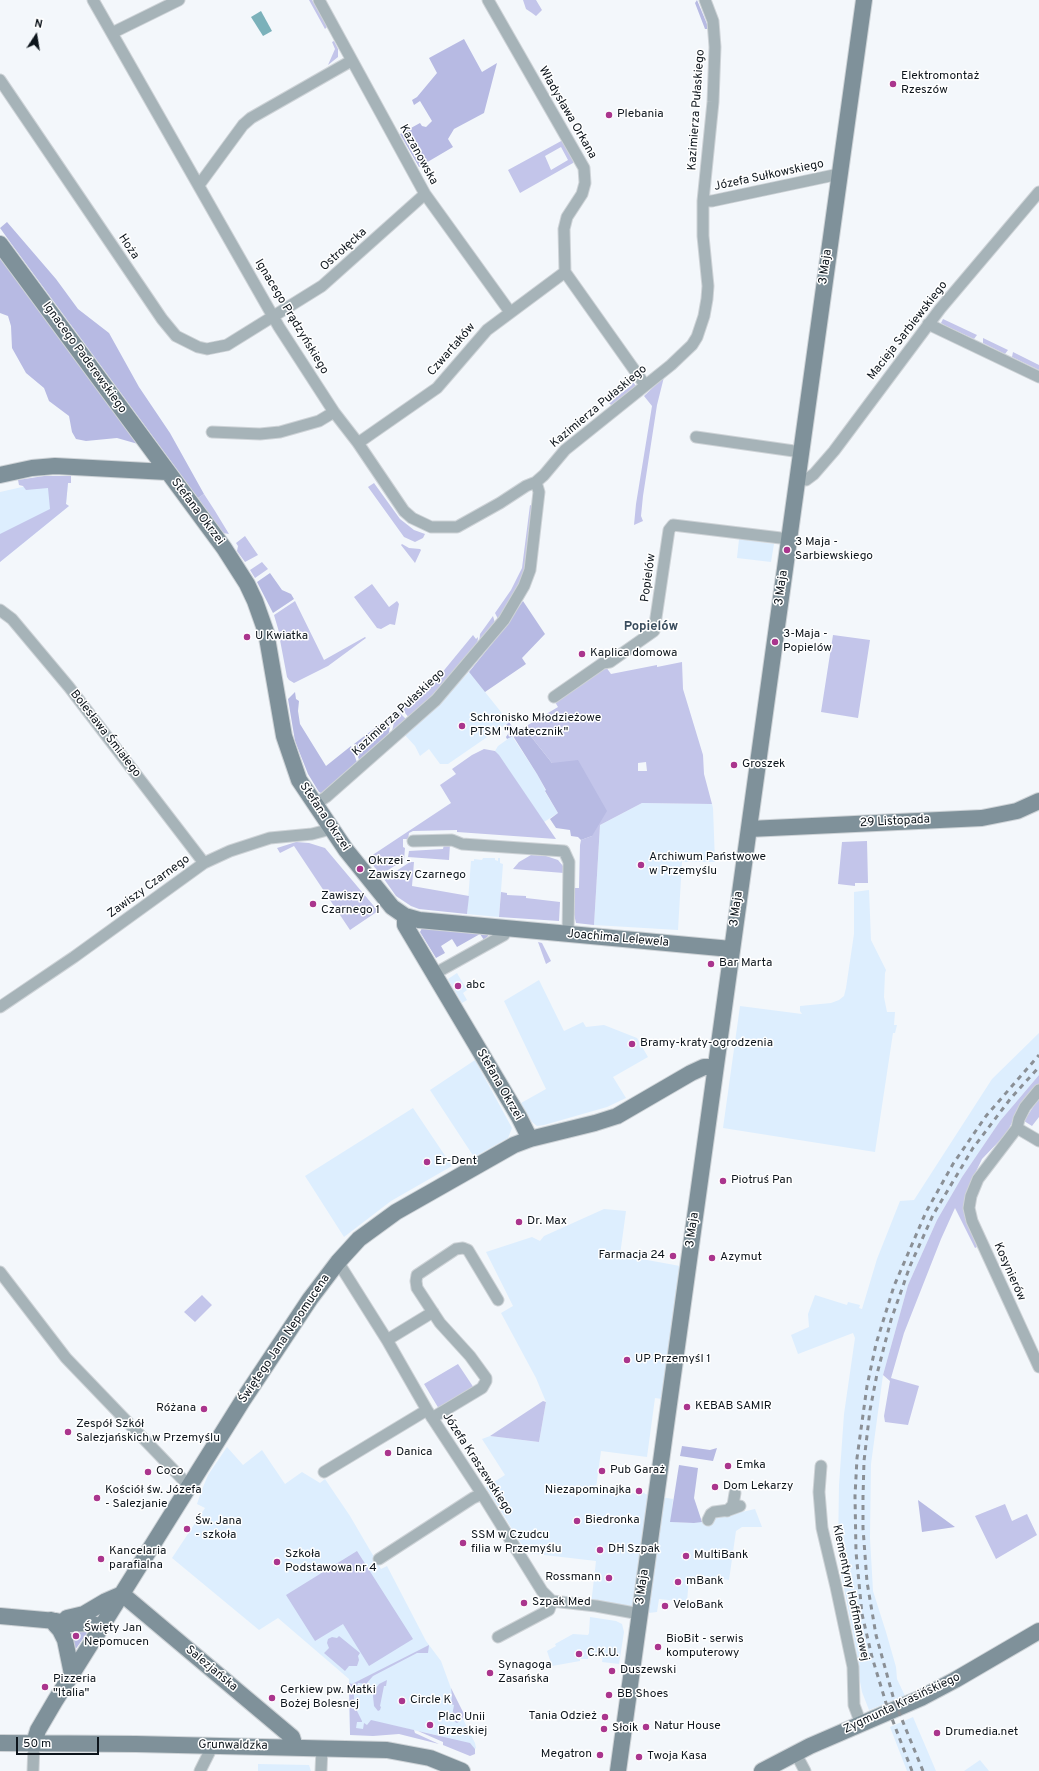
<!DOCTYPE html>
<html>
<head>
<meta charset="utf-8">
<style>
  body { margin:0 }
  #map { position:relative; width:1039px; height:1771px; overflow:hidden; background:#f3f7fb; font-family:Overpass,sans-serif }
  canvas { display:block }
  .north { position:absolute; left:16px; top:16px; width:40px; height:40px; -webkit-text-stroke:3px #fff; paint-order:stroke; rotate:12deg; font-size:11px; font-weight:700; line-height:16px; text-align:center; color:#0d151c }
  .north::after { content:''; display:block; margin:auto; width:14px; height:18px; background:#0d151c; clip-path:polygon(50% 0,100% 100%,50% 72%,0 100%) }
  .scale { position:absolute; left:16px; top:1737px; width:83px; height:18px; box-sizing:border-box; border:2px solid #0d151c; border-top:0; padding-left:5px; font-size:12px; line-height:14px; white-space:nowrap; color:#0d151c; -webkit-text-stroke:3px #fff; paint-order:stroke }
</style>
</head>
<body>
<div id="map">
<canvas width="1039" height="1771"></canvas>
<div class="north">N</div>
<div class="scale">50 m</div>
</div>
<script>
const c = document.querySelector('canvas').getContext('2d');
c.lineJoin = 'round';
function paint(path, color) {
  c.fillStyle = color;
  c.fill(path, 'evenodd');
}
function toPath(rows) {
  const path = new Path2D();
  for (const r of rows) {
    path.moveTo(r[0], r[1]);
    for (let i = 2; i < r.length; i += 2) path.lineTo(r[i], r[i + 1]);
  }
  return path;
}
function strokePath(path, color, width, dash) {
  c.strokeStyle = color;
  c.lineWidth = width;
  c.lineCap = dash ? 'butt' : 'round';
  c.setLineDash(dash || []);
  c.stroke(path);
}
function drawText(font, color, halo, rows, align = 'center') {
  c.font = font + ' Overpass,sans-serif';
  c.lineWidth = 3;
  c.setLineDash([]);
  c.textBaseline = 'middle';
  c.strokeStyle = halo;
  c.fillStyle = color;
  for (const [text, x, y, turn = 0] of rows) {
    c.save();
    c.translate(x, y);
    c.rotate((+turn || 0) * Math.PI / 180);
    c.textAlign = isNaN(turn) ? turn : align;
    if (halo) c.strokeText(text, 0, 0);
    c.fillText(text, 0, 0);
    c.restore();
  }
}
paint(toPath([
  [68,483,66,504,69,506,0,562,0,492,31,485],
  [739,539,774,544,771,562,737,558],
  [469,672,509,722,448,764,440,764,429,749,420,756,415,746,404,734,438,704],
  [512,736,537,774,546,791,545,792,558,813,544,822,495,751,498,746],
  [642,803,712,804,713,808,715,862,682,862,678,930,594,925,600,825],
  [483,858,495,858,495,860,498,861,498,858,500,858,500,863,503,864,499,917,467,914,471,861,474,861,474,859,482,860],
  [869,890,871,940,886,970,885,973,884,997,887,1012,895,1012,894,1025,897,1025,895,1033,893,1033,875,1152,723,1128,740,1006,802,1014,800,1011,800,1006,831,1003,839,1000,844,996,846,988,854,934,854,892],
  [457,973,467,990,463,993,467,1000,462,1003,448,979],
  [539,980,564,1031,583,1022,586,1027,604,1025,637,1038,648,1057,613,1077,626,1098,607,1107,544,1125,537,1126,532,1122,521,1103,546,1089,504,1001],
  [1039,1033,1039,1075,1000,1121,962,1177,937,1220,908,1285,883,1375,871,1464,870,1538,873,1591,886,1632,896,1667,897,1679,905,1696,869,1710,862,1692,856,1661,858,1660,841,1573,838,1549,839,1485,844,1414,855,1338,853,1333,798,1354,791,1335,809,1327,808,1314,815,1295,847,1305,848,1302,860,1305,859,1308,862,1309,877,1259,900,1201,914,1200,992,1079],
  [475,1060,512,1128,508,1138,474,1157,430,1090],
  [413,1108,452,1166,391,1201,344,1237,305,1176],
  [604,1209,626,1211,620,1255,680,1266,662,1399,655,1398,647,1457,601,1451,596,1488,638,1494,643,1491,645,1494,673,1499,671,1522,694,1523,755,1509,762,1527,742,1527,736,1531,729,1580,697,1575,696,1578,689,1577,687,1602,659,1599,657,1612,640,1614,591,1605,596,1561,527,1553,486,1487,505,1475,482,1439,490,1436,539,1442,546,1402,536,1378,501,1313,513,1306,486,1252,532,1237,540,1241,544,1236],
  [227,1447,243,1465,262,1450,285,1484,302,1472,320,1483,325,1479,350,1516,381,1569,387,1566,426,1641,441,1661,460,1713,475,1743,476,1748,469,1753,436,1735,390,1725,350,1731,349,1679,278,1618,259,1630,172,1558,205,1508,197,1504,201,1492,208,1475],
  [590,1617,616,1621,622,1624,624,1632,619,1664,602,1662,603,1655,598,1654,598,1652,588,1653,588,1659,580,1659,580,1661,552,1666,547,1651,556,1646,555,1644,573,1634,588,1635,589,1633],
  [913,1717,936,1771,907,1771,890,1727],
  [980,1760,989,1771,964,1771],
  [258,1764,309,1765,311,1771,258,1771]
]), '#ddeefe');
paint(toPath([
  [309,0,312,0,327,27,325,29],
  [523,0,536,0,542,10,536,16,532,13,526,9],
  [334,41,338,49,338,57,328,65,335,49,332,42],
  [563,140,574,160,573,163,520,193,508,170],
  [561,147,568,160,551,170,545,156],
  [943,319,977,335,974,339,946,326,941,323],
  [983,338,1008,350,1005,354,983,343],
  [1013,352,1039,365,1039,370,1012,357],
  [664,377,657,405,643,496,641,516,643,521,634,525,636,504,652,406,644,396],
  [633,382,636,386,612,406,609,403,632,385],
  [44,476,71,476,71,483,68,483,66,504,69,506,0,562,0,534,50,509,48,488,26,490,23,486,19,485,18,480],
  [374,483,400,519,414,530,425,534,423,538,415,542,404,537,368,487],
  [204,494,215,511,229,534,223,533,198,498],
  [530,505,532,506,525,571,520,583,498,619,495,613,511,590,522,568],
  [245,536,258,555,245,562,237,551,238,546,236,543],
  [402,544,409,548,420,549,421,550,415,563,401,545],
  [262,562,268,569,255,578,250,570],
  [372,584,389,607,397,601,399,604,395,625,390,624,381,629,377,628,354,597],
  [295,601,324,660,365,637,366,638,328,666,294,683,289,680,287,677,280,640,284,639,282,632,279,632,274,615],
  [493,616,495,623,479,644,480,634],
  [473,635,476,639,478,637,477,647,438,692,410,719,401,708,427,691],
  [833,635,870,640,858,718,821,712],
  [682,662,683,689,703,755,704,774,712,804,642,803,600,825,594,925,576,923,574,914,575,888,579,888,580,845,581,840,592,836,552,763,529,734,523,728,558,707,555,702,606,667,611,674,657,665,657,667],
  [646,762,647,771,638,771,638,763],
  [399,712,408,721,391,736,394,722,391,718],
  [484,749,495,751,499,755,556,839,457,832,457,830,413,831,409,833,408,839,403,839,403,847,405,848,404,860,380,875,368,858,451,803,440,785,456,774,452,769,472,755],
  [867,841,868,883,855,883,855,886,838,884,842,842],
  [296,842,309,843,325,848,378,911,350,930,294,846,280,853,277,848],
  [444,844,450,844,449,860,408,857,409,851,443,849],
  [531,855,546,856,558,860,563,866,564,873,513,869,519,862],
  [410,862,414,862,412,886,469,896,467,914,419,909,411,906,396,896,384,879],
  [501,892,507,893,507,895,526,896,526,898,560,902,559,921,499,917],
  [538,942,542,943,551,961,546,964],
  [1039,1075,1039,1087,1015,1117,1006,1134,982,1159,970,1184,964,1210,965,1217,977,1247,975,1248,955,1208,941,1239,904,1333,891,1378,919,1386,908,1425,885,1422,884,1416,890,1381,883,1375,908,1285,937,1220,962,1177,1000,1121],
  [1039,1098,1039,1117,1032,1126,1024,1121],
  [202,1295,212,1305,195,1322,184,1312],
  [458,1364,474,1388,439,1409,424,1384],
  [543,1401,546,1402,539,1442,490,1436],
  [1005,1504,1012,1521,1027,1514,1037,1535,996,1559,975,1516],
  [357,1551,413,1639,369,1666,343,1624,315,1641,286,1595],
  [339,1636,360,1653,358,1656,359,1660,357,1666,349,1666,345,1671,324,1653,329,1648,327,1643,328,1639,332,1637,337,1638],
  [429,1645,428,1653,417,1653,373,1676,366,1684,358,1683,354,1695,354,1705,362,1721,362,1722,357,1722,356,1728,363,1729,364,1723,367,1725,371,1720,414,1730,415,1733,439,1744,399,1734,373,1736,350,1735,349,1683,352,1684],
  [387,1680,386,1686,384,1686,380,1706,381,1707,380,1710,378,1711,374,1706,373,1696,374,1691,379,1684],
  [451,1688,464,1714,463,1718,457,1723,450,1719,448,1716,452,1716,454,1705,451,1704,452,1696],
  [418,1731,470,1743,475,1749,475,1754,470,1756,443,1745,443,1742]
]), '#c3c5ea');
paint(toPath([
  [697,0,707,24,708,29,705,29,695,3],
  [464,39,482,72,497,63,484,113,454,129,448,139,453,147,419,167,400,134,420,123,422,126,426,127,432,121,420,101,414,105,412,100,417,97,437,73,429,58],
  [7,222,56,279,78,309,109,333,139,387,170,433,204,494,198,498,13,246,0,228],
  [0,244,138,444,117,438,86,441,76,439,72,432,69,416,49,401,44,388,26,373,12,348,11,326,8,316,0,313],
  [270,573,282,590,291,594,294,599,273,613,257,582],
  [523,601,545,634,522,658,526,664,485,692,469,672,494,641],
  [295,692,296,699,299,701,298,711,300,724,326,766,351,746,358,765,323,794,319,792,308,774,295,741,288,699],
  [388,718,391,722,388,737,360,763,354,744],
  [509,722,516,732,523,728,529,734,552,763,578,760,607,811,592,836,581,840,578,837,571,836,570,830,556,828,550,819,558,813,545,791,546,790,537,774,513,736,507,739,506,737,510,731,506,725],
  [423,926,488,934,488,936,484,940,480,934,457,947,452,939,441,946,445,953,436,958,420,932],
  [682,1446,710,1450,717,1448,713,1461,680,1456],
  [679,1465,698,1468,694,1498,702,1522,694,1523,670,1522],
  [918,1500,955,1527,922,1532],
  [86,1627,87,1633,75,1650,73,1650,69,1629]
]), '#b7bae3');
paint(toPath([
  [261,11,272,31,263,36,251,17]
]), '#7bb1ba');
const street = toPath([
  [93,0,279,327,334,412,358,443,404,511,412,518,431,527,457,527,500,503,526,486,536,482],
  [319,0,425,194,510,312],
  [488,0,584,168,585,183,582,194,567,217,564,229,565,272,645,385],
  [112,33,179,0],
  [0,80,162,319,176,336,198,347,207,349,227,345,322,286,425,194],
  [199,185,243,125,251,118,351,61],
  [703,201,712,201,839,174],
  [928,324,1039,377],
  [212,432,260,434,280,432,319,421,334,412],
  [696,437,801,452],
  [358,443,437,388,487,330,565,272],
  [797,478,806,480,814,474,834,451,940,309,1039,192],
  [0,610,12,619,69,687,204,863],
  [554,697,603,663,610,662,654,631,669,530,673,525,789,539],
  [314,805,326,797,436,700,504,620,524,586,530,570,539,492,536,482,544,475,565,450,671,365,692,345,697,337,704,316,707,299,708,286,703,236,703,201,713,102,715,47,713,21,705,0],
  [413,841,452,840,462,844,564,851,569,862,568,935],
  [434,974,504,935,506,929],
  [0,1007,74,957,204,863,230,851,270,838,312,834,331,829],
  [1039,1090,1025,1107,1019,1119,1017,1128,978,1179,971,1196,969,1208,972,1221,1039,1367],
  [1017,1128,1039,1141],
  [338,1262,387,1340,427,1410,482,1494,542,1591,552,1601,596,1606,640,1614],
  [0,1272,66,1358,189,1486],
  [387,1340,433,1312],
  [432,1418,482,1388,486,1381,486,1378,470,1356,440,1323,417,1288,416,1281,417,1275,456,1249,463,1248,468,1250,498,1300],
  [821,1466,819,1492,822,1528,836,1587,853,1667,854,1705,861,1724],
  [324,1472,427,1410],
  [727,1511,733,1505,735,1493],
  [708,1520,711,1514,714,1512,729,1510,740,1506],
  [379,1559,473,1498,482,1494],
  [498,1637,549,1610,552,1601],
  [796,1754,805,1771],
  [33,1771,34,1743],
  [200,1771,213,1745],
  [321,1771,322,1748]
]);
const secondary = toPath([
  [0,244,224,548,247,584,255,601,266,632,284,736,299,780,346,850,392,907,405,916,419,920,731,949],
  [0,475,32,468,55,466,167,472],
  [749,829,982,818,1017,811,1039,801],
  [405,916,405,925,519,1117,530,1139],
  [122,1594,292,1737,295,1747],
  [0,1616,56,1621,71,1624,88,1623,96,1625,101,1628],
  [67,1618,84,1614,106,1601,122,1594],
  [51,1620,60,1630,65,1640,72,1674],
  [0,1743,136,1744,387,1750,430,1758,462,1771],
  [34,1743,38,1730,55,1701,243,1400,310,1299,338,1262,359,1239,396,1212,514,1145,530,1139,595,1123,617,1116,691,1073,704,1067,715,1067],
  [618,1771,864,0],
  [762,1771,810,1746,921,1698,955,1680,1039,1631]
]);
strokePath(street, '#ced3d7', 13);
strokePath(secondary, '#ced3d7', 18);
strokePath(street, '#a6b3b8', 11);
strokePath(secondary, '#7f919a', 16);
strokePath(toPath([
  [912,1771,886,1703,872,1657,862,1614,856,1552,855,1496,857,1458,867,1386,876,1344,894,1286,926,1212,953,1164,986,1116,1039,1055],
  [923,1771,894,1700,876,1635,867,1582,863,1528,863,1497,864,1461,870,1410,877,1374,891,1320,910,1266,933,1215,973,1148,1011,1098,1039,1067]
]), '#8a8f95', 3, [5, 5]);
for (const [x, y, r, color] of [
  [893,84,4,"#aa358d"],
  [609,115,4,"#aa358d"],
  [787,550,4,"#aa358d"],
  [247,637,4,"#aa358d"],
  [775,642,4,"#aa358d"],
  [582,654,4,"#aa358d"],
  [462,726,4,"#aa358d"],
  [734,765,4,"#aa358d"],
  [641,865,4,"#aa358d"],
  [360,869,4,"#aa358d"],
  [313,904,4,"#aa358d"],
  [711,964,4,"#aa358d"],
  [458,986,4,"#aa358d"],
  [632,1044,4,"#aa358d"],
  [427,1162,4,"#aa358d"],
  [723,1181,4,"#aa358d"],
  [519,1222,4,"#aa358d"],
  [673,1256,4,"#aa358d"],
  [712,1258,4,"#aa358d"],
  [627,1360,4,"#aa358d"],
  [687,1407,4,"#aa358d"],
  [204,1409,4,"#aa358d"],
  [68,1432,4,"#aa358d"],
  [388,1453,4,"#aa358d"],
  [728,1466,4,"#aa358d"],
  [602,1471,4,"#aa358d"],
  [148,1472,4,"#aa358d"],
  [715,1487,4,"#aa358d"],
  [639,1491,4,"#aa358d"],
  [97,1498,4,"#aa358d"],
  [577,1521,4,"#aa358d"],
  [187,1529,4,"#aa358d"],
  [463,1543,4,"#aa358d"],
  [600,1550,4,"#aa358d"],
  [686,1556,4,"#aa358d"],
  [101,1559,4,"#aa358d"],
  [277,1562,4,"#aa358d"],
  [609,1578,4,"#aa358d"],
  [678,1582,4,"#aa358d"],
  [524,1603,4,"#aa358d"],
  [665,1606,4,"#aa358d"],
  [76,1636,4,"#aa358d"],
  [658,1647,4,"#aa358d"],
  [579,1654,4,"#aa358d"],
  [612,1671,4,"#aa358d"],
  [490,1673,4,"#aa358d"],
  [45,1687,4,"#aa358d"],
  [609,1695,4,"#aa358d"],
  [272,1698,4,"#aa358d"],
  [402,1701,4,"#aa358d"],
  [605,1717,4,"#aa358d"],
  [430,1725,4,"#aa358d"],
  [646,1727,4,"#aa358d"],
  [604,1729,4,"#aa358d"],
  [937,1733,4,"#aa358d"],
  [600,1755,4,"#aa358d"],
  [639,1757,4,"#aa358d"]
]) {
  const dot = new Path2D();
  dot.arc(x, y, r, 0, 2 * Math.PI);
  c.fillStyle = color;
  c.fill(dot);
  strokePath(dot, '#fff', 1.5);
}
drawText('12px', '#0d151c', '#fff', [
  ["Elektromontaż",901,77],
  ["Rzeszów",901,91],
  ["Plebania",617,115],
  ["3 Maja -",795,543],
  ["Sarbiewskiego",795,557],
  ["3-Maja -",783,635],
  ["Popielów",783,649],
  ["U Kwiatka",255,637],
  ["Kaplica domowa",590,654],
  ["Schronisko Młodzieżowe",470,719],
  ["PTSM \"Matecznik\"",470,733],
  ["Groszek",742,765],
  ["Archiwum Państwowe",649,858],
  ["w Przemyślu",649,872],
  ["Okrzei -",368,862],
  ["Zawiszy Czarnego",368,876],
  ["Zawiszy",321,897],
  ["Czarnego 1",321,911],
  ["Bar Marta",719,964],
  ["abc",466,986],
  ["Bramy-kraty-ogrodzenia",640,1044],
  ["Er-Dent",435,1162],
  ["Piotruś Pan",731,1181],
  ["Dr. Max",527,1222],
  ["Farmacja 24",665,1256,"right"],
  ["Azymut",720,1258],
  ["UP Przemyśl 1",635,1360],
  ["KEBAB SAMIR",695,1407],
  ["Różana",196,1409,"right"],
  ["Zespół Szkół",76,1425],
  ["Salezjańskich w Przemyślu",76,1439],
  ["Danica",396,1453],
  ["Emka",736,1466],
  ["Pub Garaż",610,1471],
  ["Coco",156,1472],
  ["Dom Lekarzy",723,1487],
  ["Kościół św. Józefa",105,1491],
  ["- Salezjanie",105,1505],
  ["Niezapominajka",631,1491,"right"],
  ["Biedronka",585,1521],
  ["Św. Jana",195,1522],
  ["- szkoła",195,1536],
  ["SSM w Czudcu",471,1536],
  ["filia w Przemyślu",471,1550],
  ["DH Szpak",608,1550],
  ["Kancelaria",109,1552],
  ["parafialna",109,1566],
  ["Szkoła",285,1555],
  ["Podstawowa nr 4",285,1569],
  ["MultiBank",694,1556],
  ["Rossmann",601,1578,"right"],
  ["mBank",686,1582],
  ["Szpak Med",532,1603],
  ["VeloBank",673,1606],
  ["Święty Jan",84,1629],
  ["Nepomucen",84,1643],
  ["BioBit - serwis",666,1640],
  ["komputerowy",666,1654],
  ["C.K.U.",587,1654],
  ["Synagoga",498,1666],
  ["Zasańska",498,1680],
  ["Duszewski",620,1671],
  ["Pizzeria",53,1680],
  ["\"Italia\"",53,1694],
  ["Cerkiew pw. Matki",280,1691],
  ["Bożej Bolesnej",280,1705],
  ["BB Shoes",617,1695],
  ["Circle K",410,1701],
  ["Tania Odzież",597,1717,"right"],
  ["Plac Unii",438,1718],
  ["Brzeskiej",438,1732],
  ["Natur House",654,1727],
  ["Słoik",612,1729],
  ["Drumedia.net",945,1733],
  ["Megatron",592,1755,"right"],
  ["Twoja Kasa",647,1757]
], 'left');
drawText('12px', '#0d151c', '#fff', [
  ["Kazimierza Pułaskiego",697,110,-86],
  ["Władysława Orkana",567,113,60],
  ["Kazanowska",418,155,61],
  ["Józefa Sułkowskiego",769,176,-12],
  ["Hoża",128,247,56],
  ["Ostrołęcka",344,250,-42],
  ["3 Maja",826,267,-82],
  ["Ignacego Prądzyńskiego",291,317,59],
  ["Macieja Sarbiewskiego",908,331,-52],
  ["Czwartaków",452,350,-49],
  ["Ignacego Paderewskiego",84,358,54],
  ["Kazimierza Pułaskiego",599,407,-40],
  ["Stefana Okrzei",197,512,53],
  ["Popielów",649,578,-82],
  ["3 Maja",782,588,-82],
  ["Kazimierza Pułaskiego",399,713,-43],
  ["Bolesława Śmiałego",105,734,52],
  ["Stefana Okrzei",324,817,56],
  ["29 Listopada",895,822,-3],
  ["Zawiszy Czarnego",149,887,-36],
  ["3 Maja",737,909,-82],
  ["Joachima Lelewela",618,939,5],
  ["Stefana Okrzei",499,1085,60],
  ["3 Maja",693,1230,-82],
  ["Kosynierów",1009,1272,66],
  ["Świętego Jana Nepomucena",285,1339,-56],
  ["Józefa Kraszewskiego",477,1464,57],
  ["3 Maja",643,1587,-82],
  ["Klementyny Hoffmanowej",850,1593,78],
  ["Salezjańska",211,1669,40],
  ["Zygmunta Krasińskiego",902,1704,-25],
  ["Grunwaldzka",233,1746,1]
]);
drawText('bold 13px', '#3a4d5e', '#fff', [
  ["Popielów",651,627]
]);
</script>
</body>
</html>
